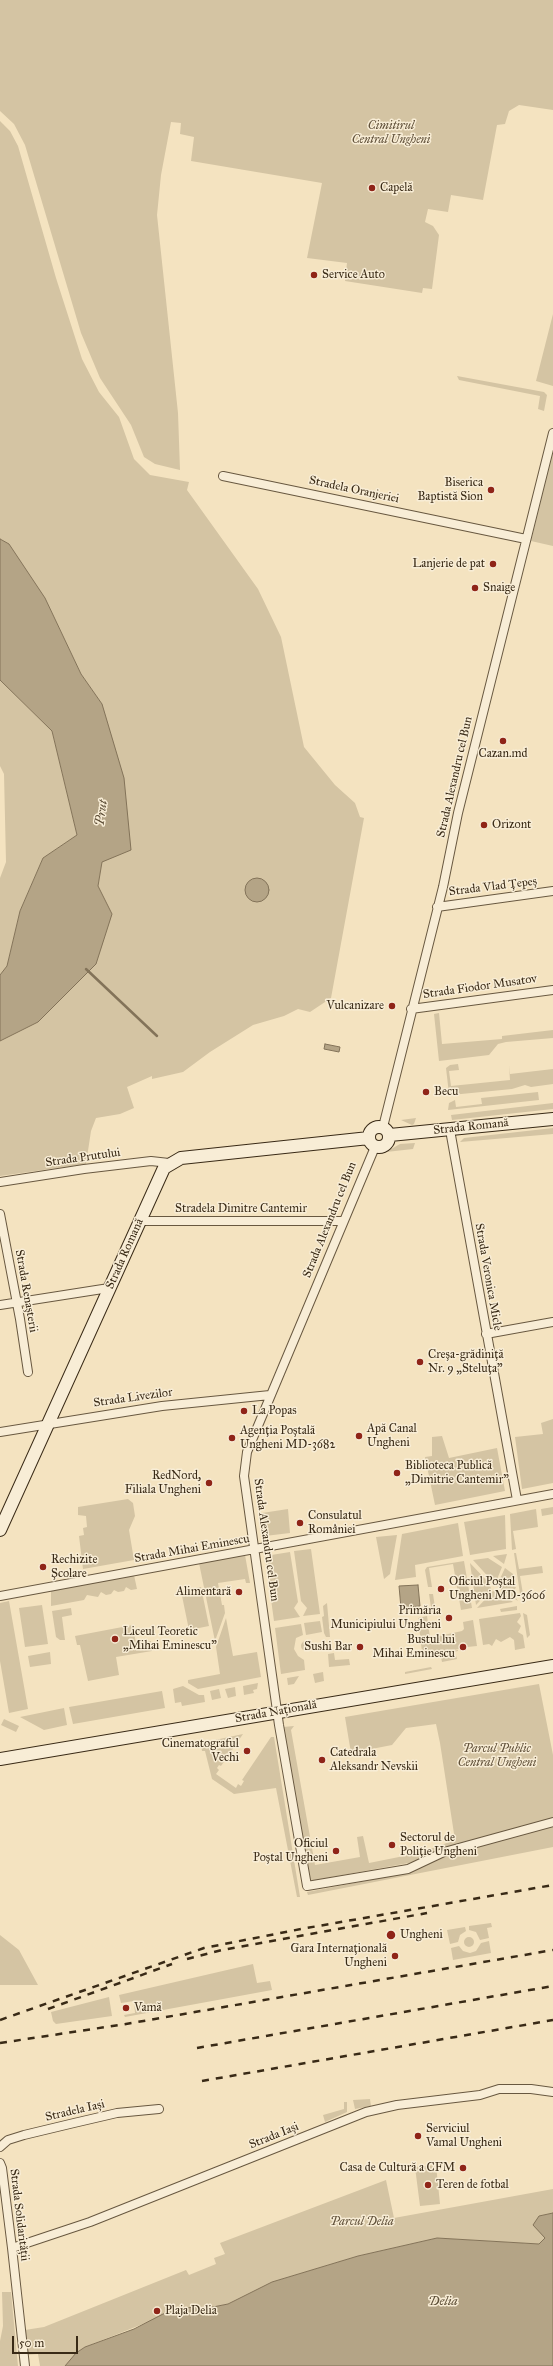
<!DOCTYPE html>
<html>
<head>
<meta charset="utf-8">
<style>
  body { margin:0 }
  #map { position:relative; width:553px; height:2366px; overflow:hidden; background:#f4e3c0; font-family:"IM FELL Great Primer",serif }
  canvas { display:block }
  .scale { position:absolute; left:12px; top:2336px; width:66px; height:18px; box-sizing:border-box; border:2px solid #392a16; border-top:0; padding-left:5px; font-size:12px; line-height:14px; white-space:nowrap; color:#392a16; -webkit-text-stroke:3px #f8edd6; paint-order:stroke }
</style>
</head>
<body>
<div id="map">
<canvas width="553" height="2366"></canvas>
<div class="scale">50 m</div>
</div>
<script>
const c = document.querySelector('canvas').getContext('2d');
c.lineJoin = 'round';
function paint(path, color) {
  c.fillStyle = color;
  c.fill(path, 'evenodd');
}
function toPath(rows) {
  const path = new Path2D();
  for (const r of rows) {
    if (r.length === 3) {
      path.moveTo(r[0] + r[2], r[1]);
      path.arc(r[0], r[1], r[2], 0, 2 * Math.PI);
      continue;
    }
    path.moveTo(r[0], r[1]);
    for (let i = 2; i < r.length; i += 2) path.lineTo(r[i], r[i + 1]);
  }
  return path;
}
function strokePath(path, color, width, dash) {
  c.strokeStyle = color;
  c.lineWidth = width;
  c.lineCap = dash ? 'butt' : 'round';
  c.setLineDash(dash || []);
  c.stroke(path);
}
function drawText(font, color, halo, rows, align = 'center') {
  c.font = font + ' "IM FELL Great Primer",serif';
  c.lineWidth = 3;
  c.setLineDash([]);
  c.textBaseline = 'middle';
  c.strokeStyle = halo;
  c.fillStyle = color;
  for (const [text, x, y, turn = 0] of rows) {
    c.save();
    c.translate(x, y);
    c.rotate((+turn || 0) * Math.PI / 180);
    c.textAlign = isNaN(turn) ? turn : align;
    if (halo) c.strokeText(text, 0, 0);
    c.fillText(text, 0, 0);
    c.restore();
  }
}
paint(toPath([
  [0,0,553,0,553,110,519,105,509,111,505,124,497,125,483,200,451,195,448,212,428,209,425,222,433,226,439,235,432,289,423,288,422,293,345,281,347,263,307,258,322,183,191,161,194,137,180,134,181,123,171,122,161,175,157,215,178,413,180,470,155,464,144,457,131,425,100,378,81,333,25,145,14,124,0,111],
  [0,121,10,131,18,146,56,278,82,359,99,392,119,417,134,459,150,475,189,482,187,490,258,589,281,637,304,747,335,785,355,803,360,817,364,818,331,998,310,1012,298,1009,284,1016,253,1025,210,1052,183,1072,152,1079,152,1076,127,1087,134,1108,120,1114,96,1118,91,1131,86,1164,0,1176,0,1041,38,1022,112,914,98,886,102,862,102,704,81,674,45,598,9,544,0,539],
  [553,314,553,386,536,381],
  [457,376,544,392,547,395,544,411,538,409,540,396,459,380],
  [553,450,553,546,531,541],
  [0,680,52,731,77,835,43,858,20,911,7,966,0,975,0,878,6,862,4,774,0,766],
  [439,1013,442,1044,502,1039,502,1036,553,1030,553,1038,506,1042,498,1044,489,1055,439,1061,434,1014],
  [458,1064,459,1070,449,1071,451,1086,510,1080,509,1065,510,1074,553,1069,553,1084,531,1087,525,1085,512,1089,451,1095,449,1094,446,1068,450,1065],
  [538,1092,539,1100,448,1110,449,1103,455,1100,456,1107,482,1104,481,1098],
  [553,1103,553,1109,452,1120,451,1115],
  [416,1118,414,1124,412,1125,401,1120],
  [553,1128,553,1134,460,1142,464,1138],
  [415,1143,413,1149,386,1152,400,1144],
  [553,1419,553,1483,522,1489,515,1437,543,1434,541,1423],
  [442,1436,449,1458,497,1448,505,1491,435,1505,425,1457,432,1456,432,1437],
  [128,1499,133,1503,135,1516,129,1530,134,1560,83,1569,79,1536,84,1535,83,1528,87,1527,86,1516,78,1515,78,1507],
  [553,1507,553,1514,542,1516,541,1509],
  [288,1509,290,1533,265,1536,262,1513],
  [536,1509,538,1527,513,1531,516,1549,512,1550,510,1514],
  [505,1515,506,1549,470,1555,464,1522],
  [458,1523,463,1556,415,1565,416,1577,395,1580,402,1534],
  [397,1535,390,1574,384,1579,376,1537],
  [311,1549,320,1614,303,1616,307,1608,301,1601,294,1551],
  [290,1552,298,1602,294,1608,300,1617,274,1621,265,1556],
  [514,1553,516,1553,519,1569,542,1566,543,1573,520,1576,524,1600,521,1601],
  [507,1554,504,1564,493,1556],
  [245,1555,250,1583,246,1583,245,1579,218,1583,222,1605,224,1605,225,1613,215,1641,199,1563],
  [488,1558,502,1567,496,1582,493,1582,473,1560],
  [464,1561,472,1608,461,1610,453,1564,429,1568,432,1587,428,1587,425,1570,427,1567],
  [470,1563,490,1584,491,1589,476,1605],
  [505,1568,513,1574,514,1579,511,1581,511,1585,516,1587,513,1594,518,1601,499,1588,498,1583],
  [134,1575,137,1589,131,1590,126,1587,124,1591,118,1592,114,1590,111,1594,106,1595,101,1592,98,1597,87,1595,84,1600,51,1606,51,1590],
  [201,1587,209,1626,189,1630,181,1591],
  [497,1590,513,1602,477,1608,493,1591],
  [429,1594,433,1594,436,1614,432,1614],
  [9,1601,28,1709,9,1713,0,1661,0,1603],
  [327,1603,330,1637,326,1637,324,1633,322,1617,324,1616,323,1606],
  [42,1605,48,1644,25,1647,19,1608],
  [517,1606,517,1610,501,1612,500,1609],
  [71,1608,72,1615,62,1617,65,1640,60,1640,56,1637,52,1611],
  [520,1613,521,1616,517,1622,521,1626,518,1632,523,1635,525,1648,515,1650,514,1640,510,1637,501,1642,496,1639,492,1646,489,1644,483,1645,479,1619],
  [523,1613,527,1615,530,1635,527,1638],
  [427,1616,430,1638,462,1631,464,1629,463,1622,473,1620,477,1646,467,1647,462,1644,459,1649,419,1656,418,1653,422,1652,418,1618],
  [226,1618,233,1656,257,1652,261,1677,198,1689,188,1683,188,1680,220,1674,216,1647],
  [320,1621,322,1632,306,1635,304,1623],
  [301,1624,303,1635,296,1638,294,1649,298,1656,304,1660,305,1670,281,1674,275,1628],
  [133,1625,136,1644,151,1641,152,1651,116,1657,119,1675,88,1681,80,1645,77,1645,75,1636],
  [306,1646,5],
  [458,1650,458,1651,420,1658,420,1656],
  [50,1652,51,1664,30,1667,28,1656],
  [334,1653,335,1660,349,1659,350,1665,329,1667,328,1654],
  [456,1655,457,1659,442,1662,441,1657],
  [431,1667,432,1669,405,1674,405,1672],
  [323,1672,324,1681,315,1683,313,1674],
  [299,1676,294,1684,288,1685,287,1678],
  [258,1683,257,1689,253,1690,254,1693,244,1695,243,1686],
  [539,1684,553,1755,553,1818,414,1862,310,1881,283,1727,294,1726,291,1730,315,1865,360,1857,357,1837,363,1836,369,1863,419,1853,455,1840,440,1743,436,1724,406,1728,392,1745,351,1753,345,1717],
  [183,1686,199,1695,204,1695,205,1702,182,1706,181,1702,175,1703,173,1689],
  [235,1687,236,1696,228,1698,225,1689],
  [219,1689,221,1698,212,1700,210,1691],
  [162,1691,165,1708,73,1724,69,1707],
  [64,1708,67,1725,44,1730,20,1717],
  [4,1719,19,1726,16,1732,1,1725],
  [243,1734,221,1766,219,1765,217,1768,219,1770,216,1774,236,1788,238,1784,241,1786,244,1781,242,1780,271,1737,274,1737,300,1897,297,1897,276,1788,234,1794,212,1779,205,1751,202,1751,201,1743],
  [553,1825,553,1847,308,1895,307,1892,413,1872,441,1856],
  [491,1923,492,1927,487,1928,489,1938,480,1940,476,1932,469,1930,469,1926],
  [465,1927,466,1931,460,1935,458,1942,450,1944,447,1930],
  [0,1935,19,1950,38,1985,0,1985],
  [469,1942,5],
  [489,1941,491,1953,453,1960,451,1948,459,1946,463,1951,470,1953,476,1951,481,1943],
  [253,1964,257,1983,270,1981,272,1990,125,2017,124,2015,135,2013,134,2001,121,2003,119,1995],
  [109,1997,112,2016,56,2024,53,2021,51,2012],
  [370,2099,371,2106,355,2109,353,2100],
  [344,2102,347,2102,347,2112,325,2122,323,2115,344,2109],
  [436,2165,440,2204,420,2206,415,2167],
  [386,2180,394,2218,553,2189,553,2213,539,2216,545,2238,539,2244,437,2238,358,2256,272,2282,228,2304,203,2309,192,2307,173,2312,85,2347,76,2353,65,2366,40,2366,38,2354,26,2355,25,2330,44,2327,186,2270,189,2275,216,2264,214,2258,225,2254,220,2243],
  [2,2292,11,2292,18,2366,0,2366,0,2341,3,2326]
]), '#d4c4a3');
const water = toPath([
  [0,539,9,544,45,598,81,674,102,704,124,778,131,850,102,862,98,886,112,914,96,964,38,1022,0,1041,0,975,7,966,20,911,43,858,77,835,52,731,0,680,0,539],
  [257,890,12],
  [325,1044,340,1047,339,1052,324,1049,325,1044],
  [418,1585,420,1606,401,1608,399,1586,418,1585],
  [553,2213,553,2366,65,2366,76,2353,85,2347,134,2329,163,2314,192,2307,203,2309,228,2304,272,2282,358,2256,437,2238,539,2244,545,2238,533,2225,539,2216,553,2213]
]);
paint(water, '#b4a486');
strokePath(water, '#837359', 1);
strokePath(toPath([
  [86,969,157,1036]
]), '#837359', 2.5);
const street = toPath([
  [223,476,526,539],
  [437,907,553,891],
  [411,1009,553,990],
  [383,1127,443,887,458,813,553,433],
  [450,1130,517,1500],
  [375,1147,247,1452,244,1476,279,1725,307,1886,408,1869,444,1852,553,1822],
  [0,1182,84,1169,151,1161,169,1163],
  [0,1214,20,1319,28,1372],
  [139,1221,343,1221],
  [0,1305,109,1288],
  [486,1334,553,1322],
  [0,1432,162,1406,270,1395],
  [0,1596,553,1494],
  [0,2147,8,2140,24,2135,74,2123,117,2113,159,2109],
  [0,2163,2,2168,12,2248,25,2366],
  [12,2248,90,2222,366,2112,397,2105,480,2095,499,2089,531,2089,553,2092]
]);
const secondary = toPath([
  [379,1137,10],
  [390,1135,553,1119],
  [0,1530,164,1168,181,1158,369,1138],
  [0,1759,553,1666]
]);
strokePath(street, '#685840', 10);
strokePath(secondary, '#392a16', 14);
strokePath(street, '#f8edd6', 8);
strokePath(secondary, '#f8edd6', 12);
strokePath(toPath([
  [187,1959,222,1950,427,1913],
  [48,2009,172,1964],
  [0,2020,204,1948,301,1929,553,1885],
  [0,2043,126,2024,553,1950],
  [197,2048,553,1986],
  [202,2081,553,2020]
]), '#392a16', 2.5, [7, 7]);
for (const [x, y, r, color] of [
  [372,188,4,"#8f2418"],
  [314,275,4,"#8f2418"],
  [491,490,4,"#8f2418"],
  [493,564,4,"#8f2418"],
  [475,588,4,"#8f2418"],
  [503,741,4,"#8f2418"],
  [484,825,4,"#8f2418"],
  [392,1006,4,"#8f2418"],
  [426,1092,4,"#8f2418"],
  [420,1362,4,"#8f2418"],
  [244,1411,4,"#8f2418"],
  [359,1436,4,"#8f2418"],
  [232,1438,4,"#8f2418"],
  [397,1473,4,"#8f2418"],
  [209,1483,4,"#8f2418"],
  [300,1523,4,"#8f2418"],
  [43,1567,4,"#8f2418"],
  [441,1589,4,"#8f2418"],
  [239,1592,4,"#8f2418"],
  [449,1618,4,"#8f2418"],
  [115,1639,4,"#8f2418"],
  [360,1647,4,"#8f2418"],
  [463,1647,4,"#8f2418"],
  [247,1751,4,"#8f2418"],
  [322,1760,4,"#8f2418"],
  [392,1845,4,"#8f2418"],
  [336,1851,4,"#8f2418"],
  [391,1935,5,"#8f2418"],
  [395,1956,4,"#8f2418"],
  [126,2008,4,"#8f2418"],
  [418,2136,4,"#8f2418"],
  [463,2168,4,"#8f2418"],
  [428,2185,4,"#8f2418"],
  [157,2311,4,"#8f2418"]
]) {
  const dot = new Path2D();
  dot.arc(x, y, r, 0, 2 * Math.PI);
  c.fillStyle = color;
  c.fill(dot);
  strokePath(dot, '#f8edd6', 1.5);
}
drawText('italic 12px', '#605039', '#f8edd6', [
  ["Cimitirul",391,126],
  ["Central Ungheni",391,140],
  ["Parcul Public",497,1749],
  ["Central Ungheni",497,1763],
  ["Parcul Delia",362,2222]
]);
drawText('12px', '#392a16', '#f8edd6', [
  ["Capelă",380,188],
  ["Service Auto",322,275],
  ["Biserica",483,483,"right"],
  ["Baptistă Sion",483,497,"right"],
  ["Lanjerie de pat",485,564,"right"],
  ["Snaige",483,588],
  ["Cazan.md",503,754,"center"],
  ["Orizont",492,825],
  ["Vulcanizare",384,1006,"right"],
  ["Becu",434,1092],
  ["Creșa-grădiniță",428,1355],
  ["Nr. 9 „Steluța”",428,1369],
  ["La Popas",252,1411],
  ["Apă Canal",367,1429],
  ["Ungheni",367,1443],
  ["Agenția Poștală",240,1431],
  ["Ungheni MD-3682",240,1445],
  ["Biblioteca Publică",405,1466],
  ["„Dimitrie Cantemir\"",405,1480],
  ["RedNord,",201,1476,"right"],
  ["Filiala Ungheni",201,1490,"right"],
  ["Consulatul",308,1516],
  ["României",308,1530],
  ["Rechizite",51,1560],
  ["Școlare",51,1574],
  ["Oficiul Poștal",449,1582],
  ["Ungheni MD-3606",449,1596],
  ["Alimentară",231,1592,"right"],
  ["Primăria",441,1611,"right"],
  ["Municipiului Ungheni",441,1625,"right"],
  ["Liceul Teoretic",123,1632],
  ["„Mihai Eminescu”",123,1646],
  ["Bustul lui",455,1640,"right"],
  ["Mihai Eminescu",455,1654,"right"],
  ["Sushi Bar",352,1647,"right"],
  ["Cinematograful",239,1744,"right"],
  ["Vechi",239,1758,"right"],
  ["Catedrala",330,1753],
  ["Aleksandr Nevskii",330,1767],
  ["Sectorul de",400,1838],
  ["Poliție Ungheni",400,1852],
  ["Oficiul",328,1844,"right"],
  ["Poștal Ungheni",328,1858,"right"],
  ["Ungheni",400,1935],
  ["Gara Internațională",387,1949,"right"],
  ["Ungheni",387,1963,"right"],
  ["Vamă",134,2008],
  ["Serviciul",426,2129],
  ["Vamal Ungheni",426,2143],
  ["Casa de Cultură a CFM",455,2168,"right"],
  ["Teren de fotbal",436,2185],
  ["Plaja Delia",165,2311]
], 'left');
drawText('12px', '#392a16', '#f8edd6', [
  ["Stradela Oranjeriei",354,490,12],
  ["Strada Alexandru cel Bun",455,777,-77],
  ["Strada Vlad Ţepeș",493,887,-7],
  ["Strada Fiodor Musatov",480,987,-8],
  ["Strada Romană",471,1127,-6],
  ["Strada Prutului",83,1158,-8],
  ["Stradela Dimitre Cantemir",241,1209],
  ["Strada Alexandru cel Bun",330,1220,-68],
  ["Strada Romană",125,1254,-66],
  ["Strada Veronica Micle",488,1277,80],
  ["Strada Renașterii",26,1291,80],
  ["Strada Livezilor",133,1398,-8],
  ["Strada Alexandru cel Bun",266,1540,82],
  ["Strada Mihai Eminescu",192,1549,-10],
  ["Strada Națională",276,1712,-10],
  ["Stradela Iași",75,2111,-13],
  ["Strada Iași",274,2136,-22],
  ["Strada Solidarității",19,2215,83]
]);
drawText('italic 13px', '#5e4f38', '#f8edd6', [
  ["Prut",102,813,-82],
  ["Delia",443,2302]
]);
</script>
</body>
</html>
